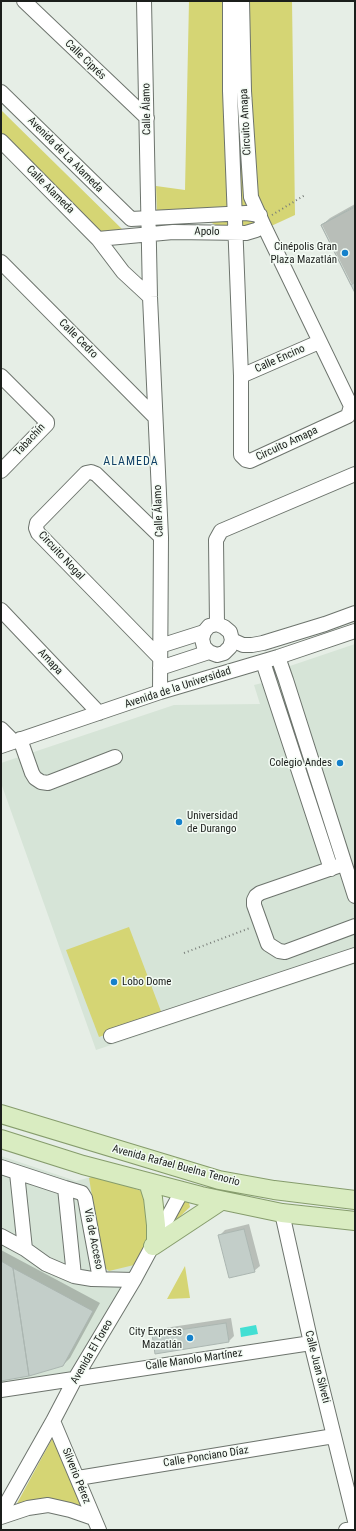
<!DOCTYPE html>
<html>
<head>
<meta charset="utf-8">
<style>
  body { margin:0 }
  #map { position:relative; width:356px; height:1531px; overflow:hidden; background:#e6eee6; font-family:"Roboto Condensed",sans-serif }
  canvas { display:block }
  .frame { position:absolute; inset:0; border:2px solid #1b1e1b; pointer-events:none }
</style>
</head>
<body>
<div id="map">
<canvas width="356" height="1531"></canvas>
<div class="frame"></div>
</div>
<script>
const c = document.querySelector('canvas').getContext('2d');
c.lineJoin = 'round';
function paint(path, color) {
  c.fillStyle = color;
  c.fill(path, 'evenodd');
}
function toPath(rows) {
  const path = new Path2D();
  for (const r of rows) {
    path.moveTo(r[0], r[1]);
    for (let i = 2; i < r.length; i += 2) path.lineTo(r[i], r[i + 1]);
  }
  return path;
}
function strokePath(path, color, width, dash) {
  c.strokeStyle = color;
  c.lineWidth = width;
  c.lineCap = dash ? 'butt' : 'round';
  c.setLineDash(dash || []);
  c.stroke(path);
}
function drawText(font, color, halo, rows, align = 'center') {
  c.font = font + ' "Roboto Condensed",sans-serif';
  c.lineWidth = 3;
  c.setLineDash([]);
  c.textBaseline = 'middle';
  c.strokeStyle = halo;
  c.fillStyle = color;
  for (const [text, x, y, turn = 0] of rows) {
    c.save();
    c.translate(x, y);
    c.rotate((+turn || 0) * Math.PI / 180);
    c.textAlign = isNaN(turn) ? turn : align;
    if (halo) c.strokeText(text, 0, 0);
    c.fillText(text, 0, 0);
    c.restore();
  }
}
paint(toPath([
  [355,644,355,964,96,1050,1,783,1,763,174,705,260,704,254,685,262,683,264,687,291,679,287,667],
  [1,1156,76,1181,95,1176,134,1265,68,1377,1,1388]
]), '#d6e4d7');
paint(toPath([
  [189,1,292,1,295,215,269,227,218,226,201,218,157,215,156,186,185,190],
  [1,110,124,231,99,232,1,135],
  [129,927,162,1014,99,1037,66,950],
  [95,1176,145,1192,152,1238,134,1265,109,1271,104,1267,89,1178],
  [184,1201,189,1203,190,1207,168,1228],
  [185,1266,190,1298,167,1299],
  [53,1437,83,1510,14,1509]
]), '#d5d574');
paint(toPath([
  [256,1325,258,1334,241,1337,240,1328]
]), '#42dfd3');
paint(toPath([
  [355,204,355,291,322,225,330,218],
  [249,1224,260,1266,254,1271,219,1236,225,1230],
  [1,1250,100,1303,70,1358,63,1365,1,1380],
  [231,1318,234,1336,229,1341,153,1335,158,1329]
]), '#0003');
const building = toPath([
  [355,206,355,293,321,225,355,206],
  [355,207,355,282,351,285,321,225,355,207],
  [244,1229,255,1272,229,1278,218,1235,244,1229],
  [1,1261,13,1268,29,1376,1,1381,1,1261],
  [13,1268,93,1311,63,1366,29,1376,13,1268],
  [226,1323,229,1342,155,1354,152,1334,226,1323]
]);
paint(building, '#c3cec9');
strokePath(building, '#abb6b1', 1);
const minor = toPath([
  [24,1,147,118],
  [144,1,150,297,161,537,160,692],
  [230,1,230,91,241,376,241,455,246,460,250,461,348,416,351,406,264,226,251,197,244,91,242,1],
  [1,92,131,219,246,213,260,215],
  [1,141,98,239,123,272,150,297],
  [98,239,173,232,246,233,256,230,264,226],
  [1,262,155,417],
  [1,376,47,422,47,424,1,471],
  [241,376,319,342],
  [1,610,99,713],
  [217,624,216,540,221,531,355,474],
  [232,640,243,645,252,645,263,643,325,624,355,613],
  [160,646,204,632,209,626,217,624,224,627,230,632,232,640,230,647,224,653,217,655,209,652,204,647,202,639,204,632],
  [278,657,286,680,355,896],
  [160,658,38,533,36,528,37,523,86,473,91,472,96,474,161,537],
  [263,662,331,869],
  [160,668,209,652],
  [1,729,13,741],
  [20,739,32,773,35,778,41,782,48,783,115,757],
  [1,746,160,692,278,657,355,631],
  [344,864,260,893,256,896,254,900,254,905,268,944,279,951,285,952,355,926],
  [111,1036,355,955],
  [1,1167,65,1188],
  [17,1173,25,1249],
  [282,1213,311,1343,355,1521],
  [1,1236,25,1249,46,1264,74,1276,92,1279,134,1280],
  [74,1276,65,1188,82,1193,85,1198,100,1279],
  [1,1390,311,1343],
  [53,1421,99,1530],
  [78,1478,334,1436],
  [1,1513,53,1421,76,1377,134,1280,182,1191],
  [1,1517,28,1508,48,1505,70,1510,93,1518],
  [346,1530,355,1529]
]);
const major = toPath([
  [1,1114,219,1180,274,1190,355,1200],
  [1,1139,83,1165,201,1196,282,1213,355,1221],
  [148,1182,153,1198,156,1225,156,1240],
  [153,1246,221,1201]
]);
strokePath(minor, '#6d746d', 16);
strokePath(major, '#869c6c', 20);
strokePath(toPath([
  [272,215,305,195],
  [184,953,250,928]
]), '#797e79', 2, [1, 3]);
strokePath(minor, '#fff', 14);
strokePath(major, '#d9ecc1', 18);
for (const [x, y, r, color] of [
  [345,253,4,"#1581cb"],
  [340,763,4,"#1581cb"],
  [179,822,4,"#1581cb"],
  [114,982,4,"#1581cb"],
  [190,1338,4,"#1581cb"]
]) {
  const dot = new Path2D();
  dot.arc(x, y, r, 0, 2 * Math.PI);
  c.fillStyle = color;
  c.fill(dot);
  strokePath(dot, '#f3fbf4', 1.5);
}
drawText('11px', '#1b1e1b', '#f3fbf4', [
  ["Calle Ciprés",85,60,44],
  ["Calle Álamo",147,109,-91],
  ["Circuito Amapa",246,122,-93],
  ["Avenida de La Alameda",65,155,45],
  ["Calle Alameda",50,190,45],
  ["Apolo",207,232,1],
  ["Calle Cedro",78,339,45],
  ["Calle Encino",280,359,-24],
  ["Tabachín",30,440,-47],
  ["Circuito Amapa",287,444,-25],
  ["Calle Álamo",159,511,-92],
  ["Circuito Nogal",61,556,47],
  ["Amapa",50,662,47],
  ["Avenida de la Universidad",178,688,-18],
  ["Avenida Rafael Buelna Tenorio",176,1166,15],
  ["Vía de Acceso",93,1239,79],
  ["Avenida El Toreo",92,1352,-60],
  ["Calle Manolo Martínez",194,1360,-8],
  ["Calle Juan Silveti",317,1367,76],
  ["Calle Ponciano Díaz",206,1457,-9],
  ["Silverio Pérez",76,1476,68]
]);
drawText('11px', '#1b1e1b', '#f3fbf4', [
  ["Cinépolis Gran",337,247],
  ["Plaza Mazatlán",337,260],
  ["Colegio Andes",332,763],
  ["Universidad",187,816,"left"],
  ["de Durango",187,829,"left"],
  ["Lobo Dome",122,982,"left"],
  ["City Express",182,1332],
  ["Mazatlán",182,1345]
], 'right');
c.letterSpacing = '1px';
drawText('12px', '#124166', '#f3fbf4', [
  ["ALAMEDA",131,462]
]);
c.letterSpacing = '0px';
</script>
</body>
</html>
